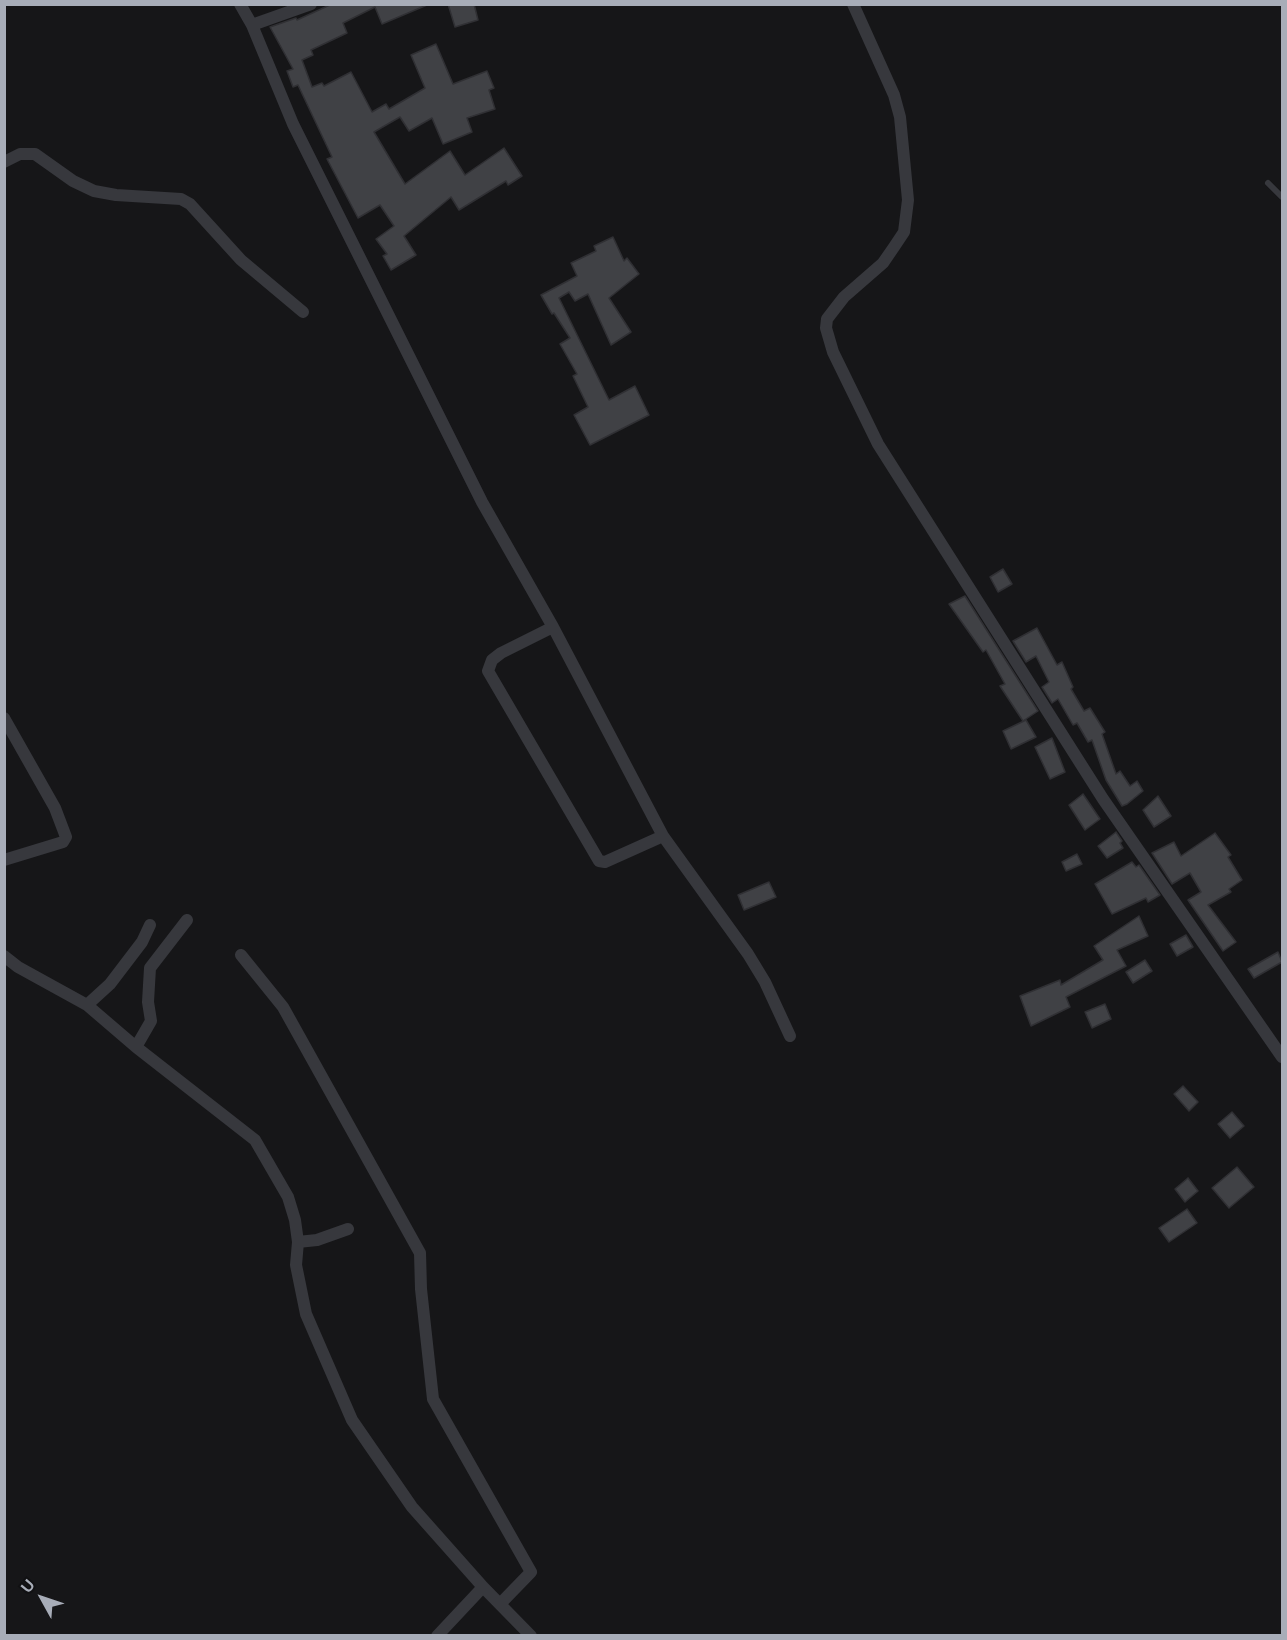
<!DOCTYPE html>
<html>
<head>
<meta charset="utf-8">
<style>
  body { margin:0 }
  #map { position:relative; width:1287px; height:1640px; overflow:hidden; background:#161618; font-family:Helvetica,sans-serif }
  canvas { display:block }
  .frame { position:absolute; inset:0; border:6px solid #a8adb8; pointer-events:none }
  .north { position:absolute; left:12px; top:1568px; width:60px; height:60px; -webkit-text-stroke:4px #111113; paint-order:stroke; rotate:310deg; font-size:16px; font-weight:700; line-height:24px; text-align:center; color:#a8adb8 }
  .north::after { content:''; display:block; margin:auto; width:21px; height:27px; background:#a8adb8; clip-path:polygon(50% 0,100% 100%,50% 72%,0 100%) }
</style>
</head>
<body>
<div id="map">
<canvas width="1287" height="1640"></canvas>
<div class="frame"></div>
<div class="north">U</div>
</div>
<script>
const c = document.querySelector('canvas').getContext('2d');
c.lineJoin = 'round';
function paint(path, color) {
  c.fillStyle = color;
  c.fill(path, 'evenodd');
}
function toPath(rows) {
  const path = new Path2D();
  for (const r of rows) {
    path.moveTo(r[0], r[1]);
    for (let i = 2; i < r.length; i += 2) path.lineTo(r[i], r[i + 1]);
  }
  return path;
}
function strokePath(path, color, width, dash) {
  c.strokeStyle = color;
  c.lineWidth = width;
  c.lineCap = dash ? 'butt' : 'round';
  c.setLineDash(dash || []);
  c.stroke(path);
}
const building = toPath([
  [332,4,427,5,382,24,375,7,343,23,347,33,311,50,313,55,302,60,312,87,322,83,324,86,351,72,372,112,386,104,389,109,425,88,411,55,436,44,453,84,487,71,494,88,489,90,495,109,467,118,472,132,443,144,432,118,409,131,400,117,374,132,405,184,450,151,465,175,504,148,522,176,508,185,506,181,459,210,451,197,404,236,416,255,391,270,383,256,387,254,376,239,394,226,380,205,358,218,327,159,332,157,298,85,293,87,287,71,293,69,270,27,296,18,297,20,332,4],
  [448,4,474,4,478,20,455,27,448,4],
  [613,237,624,261,627,258,639,274,609,298,631,332,611,345,588,294,575,301,569,292,559,298,609,400,635,386,649,415,590,445,574,415,588,407,573,376,577,374,560,344,570,338,554,313,552,314,541,295,577,276,571,263,596,251,594,246,613,237],
  [1003,569,1012,584,998,592,990,577,1003,569],
  [965,596,1038,711,1023,721,1000,686,1005,684,986,650,983,652,949,604,965,596],
  [1037,628,1057,665,1062,662,1073,687,1071,689,1084,711,1090,708,1105,732,1102,734,1116,774,1120,771,1130,786,1137,781,1143,791,1127,804,1122,806,1106,780,1092,740,1088,742,1077,723,1073,725,1058,699,1052,703,1042,687,1049,682,1036,656,1026,662,1013,641,1037,628],
  [1026,720,1036,737,1011,749,1003,731,1026,720],
  [1052,738,1065,772,1050,779,1035,747,1052,738],
  [1083,794,1100,819,1085,830,1069,805,1083,794],
  [1158,796,1171,816,1154,827,1143,810,1158,796],
  [1116,832,1122,841,1120,843,1123,848,1107,858,1098,846,1116,832],
  [1215,833,1231,855,1228,857,1242,880,1229,889,1231,892,1208,905,1236,942,1223,951,1188,900,1201,892,1190,873,1172,884,1152,853,1174,842,1181,856,1215,833],
  [1077,854,1082,864,1066,871,1062,862,1077,854],
  [1132,862,1136,867,1139,865,1160,895,1148,902,1146,898,1112,914,1095,884,1132,862],
  [769,882,776,897,744,910,738,895,769,882],
  [1139,916,1148,936,1117,950,1126,966,1066,997,1070,1007,1031,1026,1020,996,1060,980,1061,985,1103,960,1094,946,1139,916],
  [1186,935,1193,947,1177,956,1170,944,1186,935],
  [1278,952,1282,962,1254,978,1248,969,1278,952],
  [1145,960,1152,971,1133,983,1126,972,1145,960],
  [1105,1004,1111,1019,1092,1028,1085,1012,1105,1004],
  [1183,1086,1198,1102,1189,1111,1174,1094,1183,1086],
  [1232,1112,1244,1126,1230,1138,1218,1124,1232,1112],
  [1237,1167,1254,1187,1229,1208,1212,1188,1237,1167],
  [1188,1178,1198,1191,1185,1202,1175,1189,1188,1178],
  [1187,1209,1197,1223,1169,1242,1159,1228,1187,1209]
]);
paint(building, '#404145');
strokePath(building, '#303034', 1.5);
strokePath(toPath([
  [1268,183,1282,197]
]), '#37383d', 6);
strokePath(toPath([
  [240,4,252,25,293,124,482,502,553,627,663,836,748,954,765,982,790,1036],
  [853,4,894,95,900,117,908,200,904,232,894,247,883,263,844,297,827,319,826,328,833,352,878,444,1103,799,1282,1057],
  [252,25,311,4],
  [4,162,20,154,35,154,73,181,94,191,116,195,181,199,190,204,241,260,303,312],
  [553,627,501,653,492,660,488,671,599,861,605,862,663,836],
  [4,718,55,808,66,837,63,842,4,860],
  [241,955,283,1007,420,1253,421,1289,433,1399,531,1572,500,1604],
  [4,956,18,967,87,1005,136,1047,255,1140,288,1197,295,1220,298,1242,296,1265,306,1314,352,1420,412,1507,483,1587,531,1636],
  [87,1005,110,984,142,942,150,925],
  [136,1047,151,1021,148,1002,150,968,187,920],
  [298,1242,317,1240,348,1229],
  [437,1636,483,1587]
]), '#37383d', 12);
</script>
</body>
</html>
